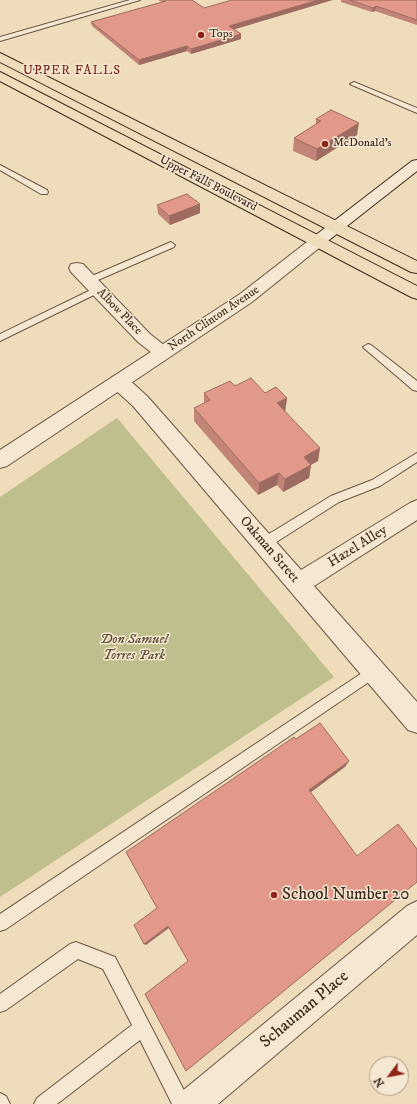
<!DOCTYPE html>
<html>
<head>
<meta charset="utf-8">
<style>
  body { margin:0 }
  #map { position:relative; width:417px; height:1104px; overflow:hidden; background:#efdcba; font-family:"IM FELL DW Pica",serif }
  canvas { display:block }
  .north { position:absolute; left:369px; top:1056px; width:40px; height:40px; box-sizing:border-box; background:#f5e8d2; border:1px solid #ac9c8a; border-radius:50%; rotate:238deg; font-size:11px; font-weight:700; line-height:16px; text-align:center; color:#3e2a1d }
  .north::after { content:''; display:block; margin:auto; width:14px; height:18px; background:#8f2418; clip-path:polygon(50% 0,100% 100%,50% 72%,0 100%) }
</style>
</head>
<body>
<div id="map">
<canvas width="417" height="1104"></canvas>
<div class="north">N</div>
</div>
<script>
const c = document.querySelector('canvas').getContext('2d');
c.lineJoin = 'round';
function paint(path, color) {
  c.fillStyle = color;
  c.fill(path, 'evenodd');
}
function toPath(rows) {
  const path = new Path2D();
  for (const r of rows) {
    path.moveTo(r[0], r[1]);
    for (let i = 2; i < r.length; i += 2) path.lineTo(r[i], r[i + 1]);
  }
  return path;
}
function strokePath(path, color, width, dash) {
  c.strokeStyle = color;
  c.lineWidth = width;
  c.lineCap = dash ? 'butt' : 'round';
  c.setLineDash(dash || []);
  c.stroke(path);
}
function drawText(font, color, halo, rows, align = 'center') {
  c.font = font + ' "IM FELL DW Pica",serif';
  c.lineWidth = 3;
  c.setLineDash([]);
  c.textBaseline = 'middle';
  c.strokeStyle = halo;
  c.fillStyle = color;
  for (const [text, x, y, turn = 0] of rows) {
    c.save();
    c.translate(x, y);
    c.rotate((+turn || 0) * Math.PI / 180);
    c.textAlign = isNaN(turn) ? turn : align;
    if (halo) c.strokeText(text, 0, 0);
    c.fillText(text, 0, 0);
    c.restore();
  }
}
paint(toPath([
  [117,418,334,677,0,897,0,497]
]), '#bebf8c');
const service = toPath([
  [130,0,140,0,0,41,0,37,130,0],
  [354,82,417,108,417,113,352,85,350,84,354,82],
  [0,165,47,190,48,192,47,194,41,194,0,170,0,165],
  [171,242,175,245,174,247,91,283,85,283,83,281,85,279,171,242],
  [97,287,102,290,100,292,0,341,0,334,97,287],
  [368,344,371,345,417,381,417,391,413,390,365,349,363,347,368,344],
  [417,453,417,462,380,486,339,502,267,548,263,549,259,548,257,544,259,540,331,496,372,480,417,453],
  [374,665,379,667,381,671,379,675,6,929,0,931,0,914,374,665],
  [76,942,115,957,191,1104,172,1104,140,1040,57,1104,34,1104,37,1098,132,1025,103,969,78,959,6,1010,0,1012,0,994,70,944,76,942],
  [0,1093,6,1096,10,1104,0,1104,0,1093]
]);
const minor = toPath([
  [77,263,83,264,150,334,169,349,172,353,169,357,163,359,157,357,138,342,71,272,69,268,71,264,77,263],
  [119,375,126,377,147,396,301,570,410,503,417,500,417,520,314,586,417,702,417,733,408,730,133,406,112,387,110,382,112,377,119,375],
  [417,901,417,935,218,1104,177,1104,181,1092,407,906,417,901]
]);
const tertiary = toPath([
  [318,236,324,238,326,241,324,244,252,302,7,466,0,468,0,450,240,294,312,238,318,236]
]);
const secondary = toPath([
  [417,160,417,171,324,244,318,246,312,244,310,241,312,238,412,161,417,160]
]);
const primary = toPath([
  [0,53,417,261,417,273,411,272,0,62,0,53],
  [0,72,417,286,417,299,411,297,0,81,0,72]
]);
strokePath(service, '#6a5644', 2);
strokePath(minor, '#6a5644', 2);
strokePath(tertiary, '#6a5644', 2);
strokePath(secondary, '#3e2a1d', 2);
strokePath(primary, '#3e2a1d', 2);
paint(service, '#f5e8d2');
paint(minor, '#f5e8d2');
paint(tertiary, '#f5e8d2');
paint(secondary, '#f5e8d2');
paint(primary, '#efdcba');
paint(toPath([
  [158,0,192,0,241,34,241,39,191,54,187,51,139,65,92,26,91,22,162,2],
  [341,0,417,0,417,25,375,11,372,12,341,2],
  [316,119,357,135,316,161,293,151,294,138,316,124],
  [200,204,200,213,170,225,158,214,157,205],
  [235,386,287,398,285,412,320,448,318,461,311,465,309,478,283,492,277,485,258,495,194,421,194,408,204,403,204,393]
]), '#c28477');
paint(toPath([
  [318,0,333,0,229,31,229,26],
  [376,6,375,11,372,12,373,8],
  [241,34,241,39,191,54,191,49],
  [187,46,187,51,139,65,139,60],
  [359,123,357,135,316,161,317,149],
  [200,204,200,213,170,225,169,216],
  [287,398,285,412,277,403],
  [320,448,318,461,301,470,304,457],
  [311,465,309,478,283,492,285,479],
  [279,473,277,485,258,495,259,483],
  [349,761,345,767,307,795,309,790],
  [168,926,169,928,146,945,144,944]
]), '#9e6b61');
const building = toPath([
  [165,0,192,0,204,8,232,0,318,0,229,26,241,34,191,49,187,46,139,60,91,22,166,1,165,0],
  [350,0,417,0,417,20,376,6,373,8,350,0],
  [331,110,359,123,317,149,294,138,321,121,316,119,331,110],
  [187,194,200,204,169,216,157,205,187,194],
  [251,378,265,393,276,387,287,398,277,403,320,448,304,457,311,465,285,479,279,473,259,483,194,408,210,400,204,393,230,381,235,386,251,378],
  [320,723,349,761,309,790,357,856,398,824,417,849,417,882,186,1071,145,994,188,961,168,926,144,944,134,925,157,908,126,852,294,737,296,739,320,723]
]);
paint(building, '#e2998a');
strokePath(building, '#9e6b61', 1);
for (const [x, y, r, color] of [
  [201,35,4,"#8f2418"],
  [325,144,4,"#8f2418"],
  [274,895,4,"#8f2418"]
]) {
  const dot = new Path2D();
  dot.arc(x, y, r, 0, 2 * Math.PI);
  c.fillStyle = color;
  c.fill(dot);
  strokePath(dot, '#f5e8d2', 1.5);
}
drawText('12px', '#3e2a1d', '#f5e8d2', [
  ["Tops",209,35],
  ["McDonald's",333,144]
], 'left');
drawText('12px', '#3e2a1d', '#f5e8d2', [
  ["Upper Falls Boulevard",208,184,27],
  ["Albow Place",119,312,46],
  ["North Clinton Avenue",214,319,-34]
]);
c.letterSpacing = '1px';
drawText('13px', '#7a1f14', '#f5e8d2', [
  ["UPPER FALLS",72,71]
]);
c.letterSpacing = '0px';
drawText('14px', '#3e2a1d', '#f5e8d2', [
  ["Hazel Alley",358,547,-32],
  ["Oakman Street",269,550,49]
]);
drawText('italic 14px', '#5e4f39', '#f5e8d2', [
  ["Don Samuel",134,640],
  ["Torres Park",134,656]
]);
drawText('17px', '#3e2a1d', '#f5e8d2', [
  ["School Number 20",282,895]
], 'left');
drawText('17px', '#3e2a1d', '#f5e8d2', [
  ["Schauman Place",305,1010,-40]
]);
</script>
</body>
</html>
